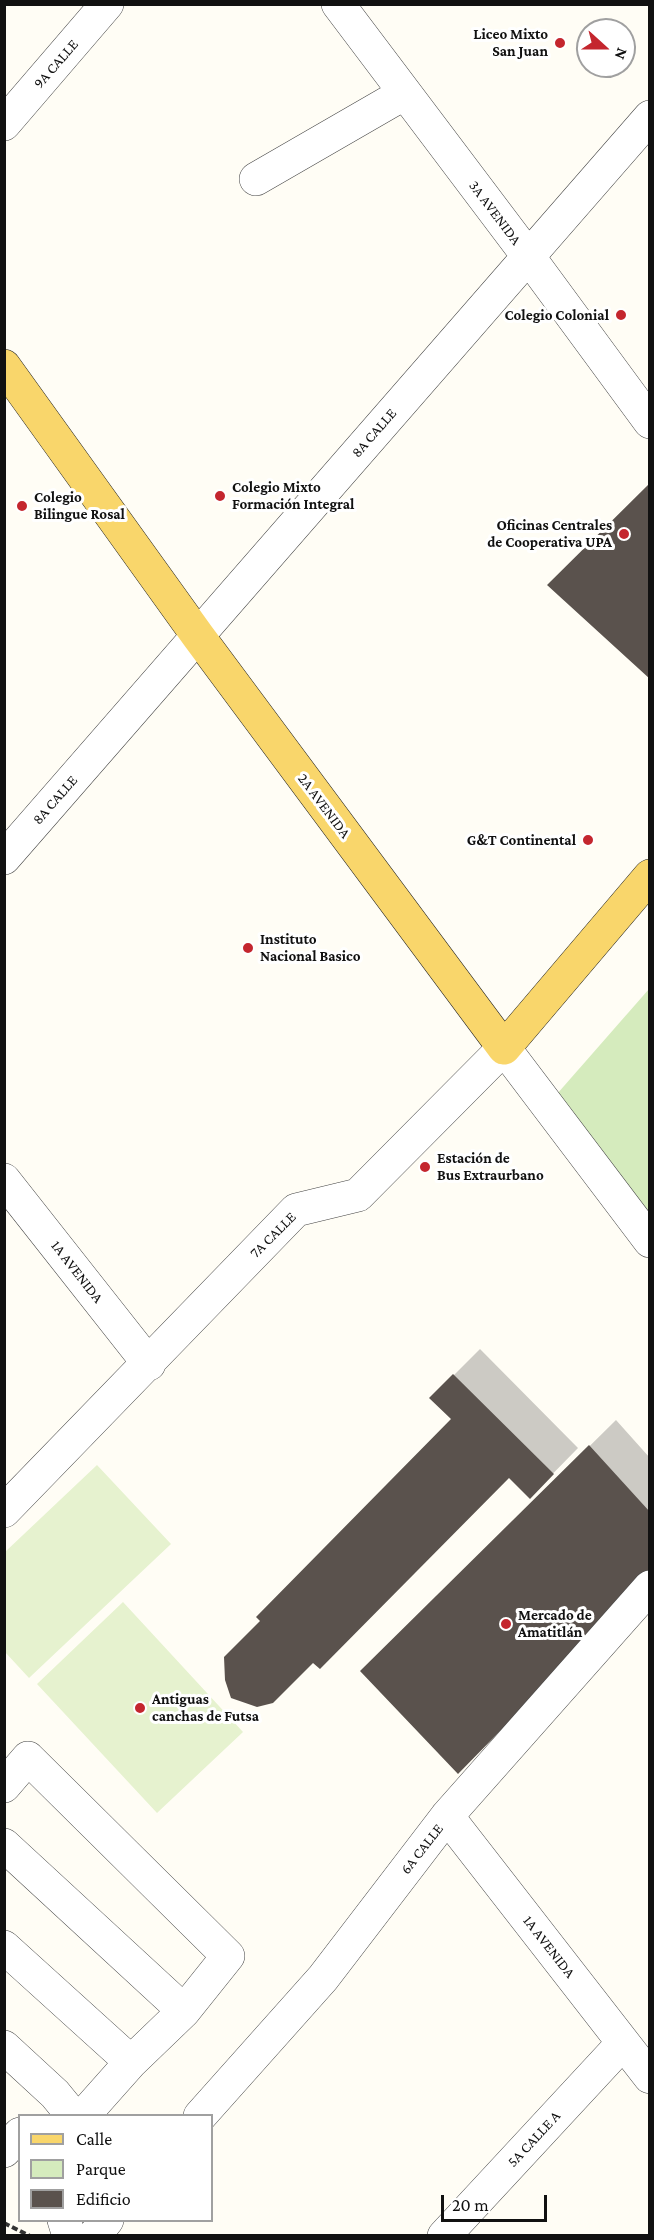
<!DOCTYPE html>
<html>
<head>
<meta charset="utf-8">
<style>
  body { margin:0 }
  #map { position:relative; width:654px; height:2240px; overflow:hidden; background:#fffdf5; font-family:"Crimson Pro",serif }
  canvas { display:block }
  .frame { position:absolute; inset:0; border:6px solid #111; pointer-events:none }
  .legend { position:absolute; left:18px; top:2114px; width:195px; height:108px; box-sizing:border-box; background:#fff; border:2px solid #a0a0a0; margin:0; padding:8px 10px; list-style:none; font-size:18px; color:#111 }
  .legend li { display:flex; align-items:center; gap:12px; height:30px }
  .legend b { width:30px; border:2px solid #a0a0a0 }
  .north { position:absolute; left:576px; top:18px; width:60px; height:60px; box-sizing:border-box; background:#fff; border:2px solid #a0a0a0; border-radius:50%; rotate:111deg; font-size:16px; font-weight:700; line-height:24px; text-align:center; color:#111 }
  .north::after { content:''; display:block; margin:auto; width:21px; height:27px; background:#c4262e; clip-path:polygon(50% 0,100% 100%,50% 72%,0 100%) }
  .scale { position:absolute; left:441px; top:2195px; width:106px; height:27px; box-sizing:border-box; border:3px solid #111; border-top:0; padding-left:8px; font-size:18px; line-height:21px; white-space:nowrap; color:#111; -webkit-text-stroke:4px #fff; paint-order:stroke }
</style>
</head>
<body>
<div id="map">
<canvas width="654" height="2240"></canvas>
<div class="frame"></div>
<ul class="legend">
<li><b style="height:8px;background:#f9d66b"></b>Calle</li>
<li><b style="height:16px;background:#d5ebbd"></b>Parque</li>
<li><b style="height:16px;background:#5a524d"></b>Edificio</li>
</ul>
<div class="north">N</div>
<div class="scale">20 m</div>
</div>
<script>
const c = document.querySelector('canvas').getContext('2d');
c.lineJoin = 'round';
function paint(path, color) {
  c.fillStyle = color;
  c.fill(path, 'evenodd');
}
function toPath(rows) {
  const path = new Path2D();
  for (const r of rows) {
    path.moveTo(r[0], r[1]);
    for (let i = 2; i < r.length; i += 2) path.lineTo(r[i], r[i + 1]);
  }
  return path;
}
function strokePath(path, color, width, dash) {
  c.strokeStyle = color;
  c.lineWidth = width;
  c.lineCap = dash ? 'butt' : 'round';
  c.setLineDash(dash || []);
  c.stroke(path);
}
function drawText(font, color, halo, rows, align = 'center') {
  c.font = font + ' "Crimson Pro",serif';
  c.lineWidth = 6;
  c.setLineDash([]);
  c.textBaseline = 'middle';
  c.strokeStyle = halo;
  c.fillStyle = color;
  for (const [text, x, y, turn = 0] of rows) {
    c.save();
    c.translate(x, y);
    c.rotate((+turn || 0) * Math.PI / 180);
    c.textAlign = isNaN(turn) ? turn : align;
    if (halo) c.strokeText(text, 0, 0);
    c.fillText(text, 0, 0);
    c.restore();
  }
}
paint(toPath([
  [649,989,649,1218,557,1094]
]), '#d5ebbd');
paint(toPath([
  [97,1465,171,1544,29,1678,5,1652,5,1552],
  [123,1602,243,1732,157,1813,37,1684]
]), '#e6f2cf');
paint(toPath([
  [480,1349,578,1448,530,1497,510,1476,313,1660,453,1419,431,1398],
  [616,1420,650,1458,650,1577,362,1671]
]), '#0003');
paint(toPath([
  [650,483,650,679,547,585],
  [453,1374,554,1474,530,1499,509,1478,320,1669,313,1663,273,1703,257,1707,231,1698,225,1680,224,1657,260,1621,256,1617,451,1419,429,1398],
  [589,1445,650,1512,650,1578,458,1774,360,1671]
]), '#5a524d');
const minor = toPath([
  [338,4,528,256,650,422],
  [4,124,107,4],
  [256,179,405,93],
  [4,858,650,117],
  [4,1180,149,1364],
  [4,1511,296,1210,358,1195,504,1048,650,1241],
  [4,1786,28,1758,228,1956,184,2011,131,2062],
  [447,1816,650,2077],
  [4,1845,184,2011],
  [4,1947,131,2062,83,2116],
  [4,2047,55,2094,73,2116],
  [200,2116,323,1978,447,1816,650,1587],
  [4,2151,20,2134],
  [64,2220,69,2236],
  [94,2236,107,2220],
  [444,2236,623,2043]
]);
const major = toPath([
  [4,366,198,636,504,1048,650,876]
]);
strokePath(minor, '#444', 34);
strokePath(major, '#222', 34);
strokePath(toPath([
  [4,2223,30,2236]
]), '#333', 4, [6, 3]);
strokePath(minor, '#fff', 33);
strokePath(major, '#f9d66b', 33);
for (const [x, y, r, color] of [
  [560,43,6,"#c4262e"],
  [621,315,6,"#c4262e"],
  [220,496,6,"#c4262e"],
  [22,506,6,"#c4262e"],
  [624,534,6,"#c4262e"],
  [588,840,6,"#c4262e"],
  [248,948,6,"#c4262e"],
  [425,1167,6,"#c4262e"],
  [506,1624,6,"#c4262e"],
  [140,1708,6,"#c4262e"]
]) {
  const dot = new Path2D();
  dot.arc(x, y, r, 0, 2 * Math.PI);
  c.fillStyle = color;
  c.fill(dot);
  strokePath(dot, '#fff', 2);
}
drawText('bold 15px', '#111', '#fff', [
  ["Liceo Mixto",548,34,"right"],
  ["San Juan",548,51,"right"],
  ["Colegio Colonial",609,315,"right"],
  ["Colegio Mixto",232,487],
  ["Formación Integral",232,504],
  ["Colegio",34,497],
  ["Bilingue Rosal",34,514],
  ["Oficinas Centrales",612,525,"right"],
  ["de Cooperativa UPA",612,542,"right"],
  ["G&T Continental",576,840,"right"],
  ["Instituto",260,939],
  ["Nacional Basico",260,956],
  ["Estación de",437,1158],
  ["Bus Extraurbano",437,1175],
  ["Mercado de",518,1615],
  ["Amatitlán",518,1632],
  ["Antiguas",152,1699],
  ["canchas de Futsa",152,1716]
], 'left');
drawText('15px', '#111', '#fff', [
  ["9A CALLE",56,64,-49],
  ["3A AVENIDA",495,213,53],
  ["8A CALLE",374,433,-49],
  ["8A CALLE",55,800,-49],
  ["2A AVENIDA",324,806,53],
  ["7A CALLE",273,1235,-45],
  ["1A AVENIDA",77,1272,52],
  ["6A CALLE",422,1849,-52],
  ["1A AVENIDA",549,1947,52],
  ["5A CALLE A",534,2139,-47]
]);
</script>
</body>
</html>
